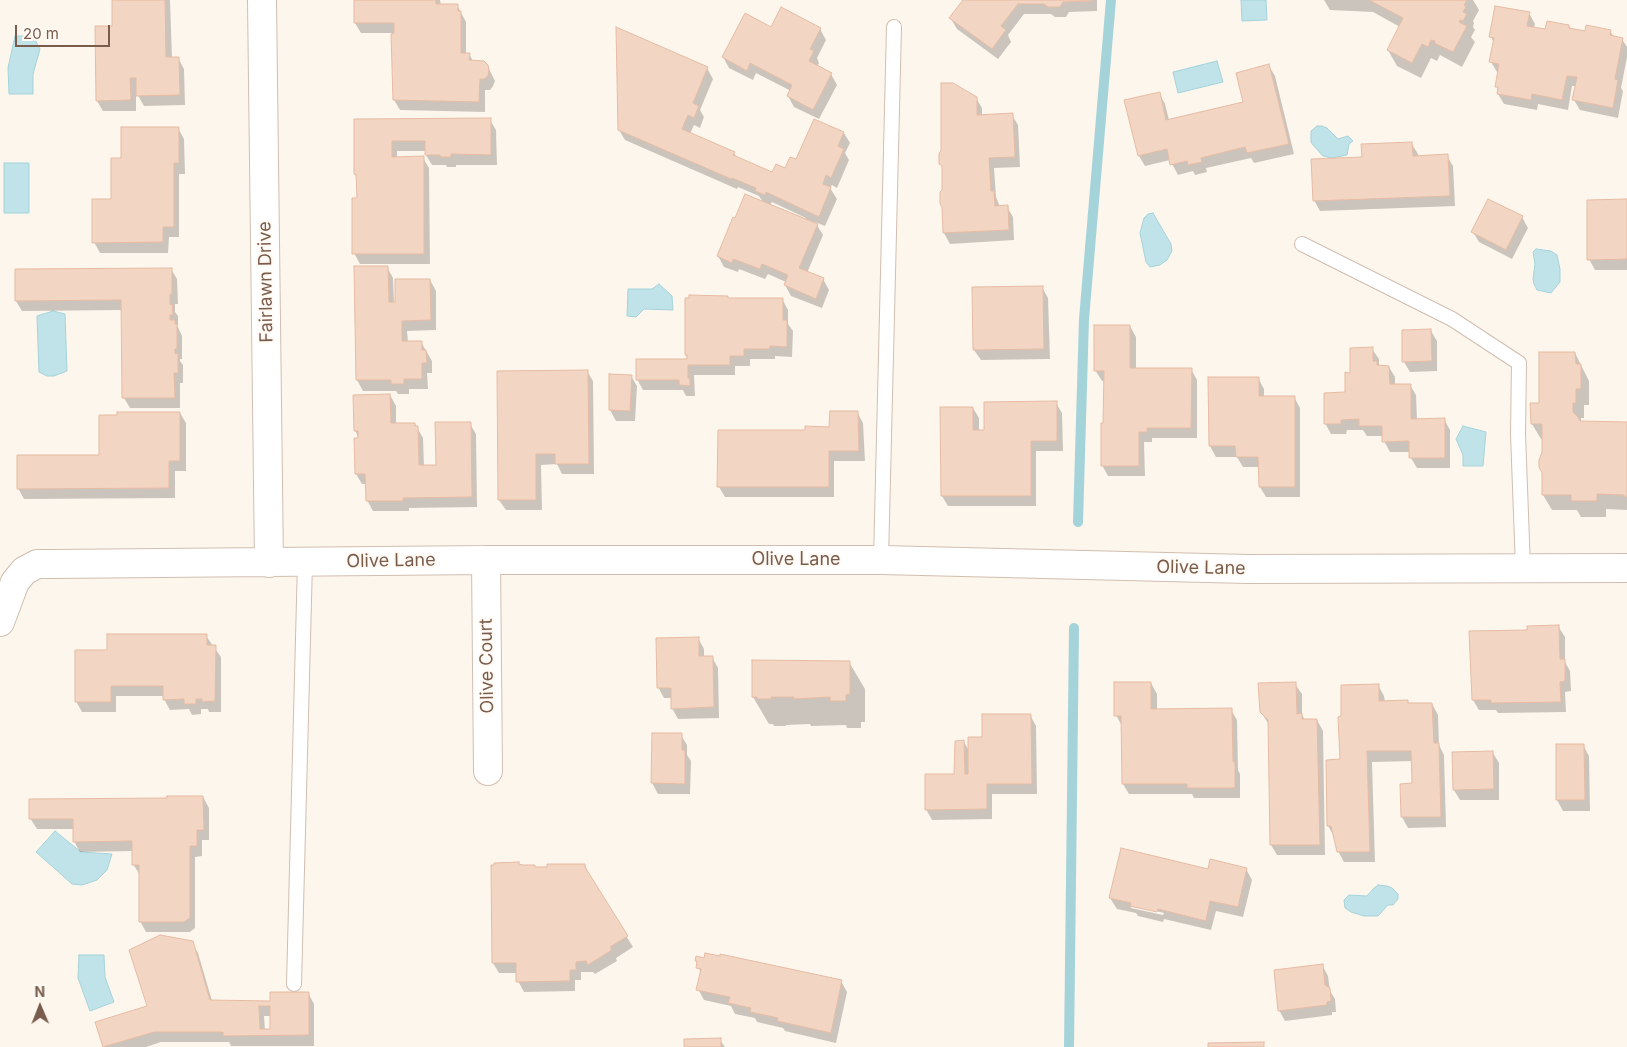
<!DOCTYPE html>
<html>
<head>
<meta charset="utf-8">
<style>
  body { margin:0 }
  #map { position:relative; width:1627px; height:1047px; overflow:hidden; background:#fdf6ec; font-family:Inter,sans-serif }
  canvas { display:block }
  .north { position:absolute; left:15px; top:982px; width:50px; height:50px; -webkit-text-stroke:4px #fffaf3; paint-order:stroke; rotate:359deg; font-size:14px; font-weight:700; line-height:20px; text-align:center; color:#7a5c4d }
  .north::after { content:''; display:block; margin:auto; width:18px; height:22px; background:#7a5c4d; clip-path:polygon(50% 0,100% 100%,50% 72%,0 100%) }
  .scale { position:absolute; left:15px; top:25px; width:95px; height:22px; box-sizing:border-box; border:2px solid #7a5c4d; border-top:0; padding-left:6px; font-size:15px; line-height:18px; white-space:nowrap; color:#7a5c4d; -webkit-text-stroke:4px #fffaf3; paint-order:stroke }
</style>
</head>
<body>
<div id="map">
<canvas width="1627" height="1047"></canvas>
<div class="north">N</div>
<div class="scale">20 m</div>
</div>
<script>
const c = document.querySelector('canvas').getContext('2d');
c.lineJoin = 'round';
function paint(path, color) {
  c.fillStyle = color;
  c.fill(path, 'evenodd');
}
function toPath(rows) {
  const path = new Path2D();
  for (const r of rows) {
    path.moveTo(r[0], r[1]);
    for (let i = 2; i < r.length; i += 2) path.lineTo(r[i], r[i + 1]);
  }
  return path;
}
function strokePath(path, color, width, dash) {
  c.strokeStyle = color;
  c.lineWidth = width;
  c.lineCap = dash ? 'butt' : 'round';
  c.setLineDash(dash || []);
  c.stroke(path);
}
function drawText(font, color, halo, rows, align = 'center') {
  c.font = font + ' Inter,sans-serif';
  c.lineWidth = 4;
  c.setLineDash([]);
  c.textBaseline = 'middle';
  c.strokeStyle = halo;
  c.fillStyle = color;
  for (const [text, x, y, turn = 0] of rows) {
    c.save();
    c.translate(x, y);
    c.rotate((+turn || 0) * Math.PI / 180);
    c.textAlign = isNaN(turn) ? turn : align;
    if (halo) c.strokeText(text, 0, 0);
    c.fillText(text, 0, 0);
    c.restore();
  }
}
const water = toPath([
  [1241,0,1266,0,1267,20,1242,21,1241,0],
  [15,36,33,36,40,49,33,74,33,94,9,94,8,68,15,36],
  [1217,61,1223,82,1178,93,1173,72,1217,61],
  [1317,126,1322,126,1327,128,1338,139,1348,136,1353,141,1349,144,1347,155,1332,158,1323,156,1313,145,1311,142,1311,131,1317,126],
  [4,163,29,163,29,213,4,213,4,163],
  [1153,213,1171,244,1172,251,1167,260,1160,265,1150,267,1146,262,1140,233,1144,218,1148,214,1153,213],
  [1536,249,1551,251,1557,255,1560,269,1560,282,1551,293,1537,290,1534,284,1533,279,1535,264,1533,252,1536,249],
  [659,284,672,296,673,310,644,309,636,317,627,316,628,289,652,289,659,284],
  [53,311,65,314,67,371,54,376,47,376,39,372,37,316,53,311],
  [1463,426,1486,432,1483,466,1463,466,1463,455,1456,439,1463,426],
  [55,831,81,852,112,854,107,870,97,880,82,885,72,884,36,852,55,831],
  [1378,885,1387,886,1392,888,1398,894,1398,899,1393,905,1388,905,1378,916,1364,916,1351,912,1345,908,1344,900,1349,895,1367,896,1373,889,1378,885],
  [79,955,104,955,105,977,114,1002,90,1011,78,978,79,955]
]);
paint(water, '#bfe3e8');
strokePath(water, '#a5d3da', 1);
paint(toPath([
  [113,0,170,0,172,58,178,58,184,69,185,105,144,106,136,92,136,111,103,111,97,101,114,27],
  [355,0,440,0,441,5,457,5,466,22,466,54,469,54,473,61,487,65,495,81,493,86,490,90,485,90,485,112,400,110,394,100,392,33,361,33,355,23],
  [965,0,1097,0,1097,11,1069,12,1066,17,1055,17,1051,14,1024,14,1008,35,1011,42,998,59,957,29,951,19],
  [1324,0,1473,0,1479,10,1473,21,1474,23,1473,27,1475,30,1471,37,1475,42,1462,67,1440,55,1437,61,1431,58,1421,78,1397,66,1388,50,1400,27,1373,12,1330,10],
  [1529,13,1535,24,1534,28,1546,31,1569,26,1571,29,1586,32,1610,31,1614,37,1622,39,1627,47,1627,57,1621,88,1623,91,1618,118,1580,110,1574,100,1576,86,1572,86,1568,110,1538,104,1537,110,1504,104,1498,94,1499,90,1497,86,1499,73,1497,72,1491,62,1494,43,1491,37],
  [772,29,820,29,826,40,817,58,819,63,817,67,831,74,837,85,819,119,794,107,788,96,791,91,756,73,753,80,729,68,723,57],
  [1269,66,1275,76,1294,154,1254,163,1251,158,1206,168,1207,172,1195,175,1193,171,1178,175,1170,160,1145,166,1139,156,1159,93,1165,104,1169,120,1244,102],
  [707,68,713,79,700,110,704,117,700,128,694,125,690,134,734,153,737,158,773,174,786,170,796,161,844,133,850,143,845,153,849,160,837,188,832,185,830,188,837,199,825,226,815,222,823,235,807,273,823,279,829,290,822,308,791,296,785,285,786,282,768,274,765,279,739,269,738,272,724,267,718,256,736,219,763,202,759,196,738,187,737,189,625,140,619,130],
  [772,202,806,218,805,220,770,205],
  [976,98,982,108,982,116,1012,115,1018,125,1020,167,994,168,996,197,1000,207,1007,207,1013,217,1014,240,950,244,944,233,943,168,941,164],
  [355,120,490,120,496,130,497,165,456,165,456,167,447,167,446,165,432,165,426,155,426,151,397,151,397,158,423,158,429,168,430,264,360,264,354,253,358,199,357,178,355,174],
  [178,128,184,139,185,174,179,174,179,237,169,237,168,253,100,253,94,242,113,201,122,159],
  [1411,143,1418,154,1418,157,1447,156,1453,166,1455,206,1320,211,1314,200,1363,158],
  [1627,201,1627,270,1595,270,1589,259],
  [1522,217,1528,228,1512,259,1479,242,1473,232],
  [387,267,393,278,394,303,430,280,436,291,436,330,407,331,408,342,421,342,432,361,432,373,427,373,428,389,409,389,409,394,398,394,396,391,363,391,357,380,356,268],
  [171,269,177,279,178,304,175,304,175,312,178,316,178,325,177,325,182,336,182,359,180,359,180,361,183,365,183,383,180,383,180,408,130,408,124,398,123,310,22,311,16,301],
  [1042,287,1048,298,1050,359,981,360,974,350],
  [728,297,729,299,782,299,788,310,788,324,793,331,792,357,775,356,775,359,750,359,750,366,735,366,735,375,694,375,695,396,686,396,683,390,643,390,637,379,688,360,686,355],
  [1130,326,1136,337,1136,369,1191,369,1197,380,1197,438,1152,438,1152,442,1144,442,1145,476,1108,476,1102,465,1105,425,1105,381,1102,381,1095,370],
  [1431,331,1437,341,1437,371,1410,372,1404,362],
  [1372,349,1379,359,1379,367,1389,367,1395,377,1395,385,1410,385,1416,395,1417,420,1444,419,1450,430,1450,468,1417,468,1411,458,1410,452,1390,452,1384,441,1383,436,1367,436,1363,430,1347,430,1346,434,1331,434,1325,423,1346,393,1351,374],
  [1575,353,1589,381,1589,405,1584,405,1584,418,1581,418,1581,423,1627,423,1627,510,1606,509,1606,517,1581,517,1577,510,1552,510,1543,495,1543,439,1541,439,1532,424,1540,404],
  [587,371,593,381,594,474,562,474,557,464,541,465,542,510,506,510,499,500],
  [631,376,637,386,635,421,616,421,610,410],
  [1210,378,1258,378,1264,389,1264,397,1294,397,1300,408,1300,497,1266,497,1260,487,1260,467,1243,467,1237,457,1216,457,1210,446],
  [390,395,396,406,396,424,415,424,423,438,424,467,437,466,470,424,476,434,477,507,409,508,409,511,373,511,367,500,367,484,362,484,356,474,359,439,355,430],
  [1056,403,1062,413,1063,451,1036,451,1036,506,948,506,942,496,973,408,979,418,979,431,986,431],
  [857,412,863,423,865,461,834,461,834,497,725,497,719,487,806,431,831,428],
  [180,413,186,423,186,471,175,471,175,498,24,499,18,488,100,456],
  [1558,626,1565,637,1565,662,1570,671,1571,691,1565,692,1566,712,1498,713,1496,710,1479,710,1473,700,1528,631],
  [206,636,221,657,221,712,209,712,208,709,201,709,201,714,192,715,189,709,170,710,164,699,164,696,116,696,116,712,82,712,76,701,108,652],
  [698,638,704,649,704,658,712,657,718,668,719,718,678,719,672,708,672,698,664,698,658,687],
  [849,662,865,689,865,722,861,722,861,728,847,728,846,725,811,726,810,724,786,725,786,726,774,726,773,724,769,724,753,697],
  [1151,683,1157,694,1157,710,1231,710,1237,720,1238,770,1240,774,1240,798,1194,798,1192,794,1129,794,1123,784,1122,726,1116,715],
  [1295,684,1302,694,1302,715,1305,720,1317,720,1323,731,1325,855,1277,855,1271,845,1269,725,1261,712],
  [1378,685,1384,696,1385,702,1407,701,1409,704,1432,704,1438,715,1439,745,1444,755,1446,827,1408,828,1402,817,1414,785,1413,761,1372,762,1375,862,1344,862,1338,851,1334,836,1328,826,1341,760],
  [1030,715,1036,726,1037,794,992,794,992,819,932,820,926,809,955,776,964,742,969,751,983,738],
  [653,734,681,735,687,745,687,755,691,761,690,794,658,794,652,783],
  [1557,745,1583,745,1589,756,1590,811,1563,811,1557,800],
  [1493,753,1499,763,1499,800,1460,800,1454,790],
  [203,797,209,808,209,840,202,840,202,856,195,857,195,928,190,932,146,932,140,921,140,875,133,864,133,851,80,852,74,841,74,829,37,829,30,818,169,799],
  [585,865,591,879,633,947,616,958,617,961,595,974,593,972,581,972,581,980,575,980,575,991,524,992,518,981,517,973,499,973,493,963,519,866,535,869],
  [1246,869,1252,880,1243,917,1216,911,1211,930,1164,919,1163,922,1138,916,1136,913,1117,909,1110,898,1209,871],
  [1131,905,1164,913,1163,915,1131,908],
  [192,943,198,953,212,1001,271,1002,308,993,314,1004,314,1046,231,1046,229,1042,161,1042,146,1047,104,1047,97,1023,148,1006],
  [264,1016,271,1016,271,1030,265,1030],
  [705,959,841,981,847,992,836,1043,785,1031,783,1028,757,1022,755,1018,735,1014,731,1006,704,1000,698,989,701,974,696,960],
  [1322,965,1328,976,1330,991,1335,999,1336,1012,1332,1012,1332,1015,1285,1021,1279,1010],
  [720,1040,725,1047,685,1047]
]), '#0003');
strokePath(toPath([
  [1078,522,1084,319,1111,0],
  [1069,1047,1074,628]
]), '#a5d3da', 10);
const building = toPath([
  [112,0,165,0,166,57,179,57,180,95,136,96,136,78,130,78,131,100,96,101,95,26,112,26,112,0],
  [354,0,436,0,436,4,458,4,458,11,461,11,461,53,470,53,469,60,484,61,488,65,489,70,488,76,484,79,480,79,479,102,393,100,391,34,394,33,394,23,354,23,354,0],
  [963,0,1092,0,1092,1,1063,2,1060,7,1048,7,1044,4,1018,4,1001,26,1006,30,992,49,949,18,963,0],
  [1369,0,1467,0,1464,5,1466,7,1463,12,1467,14,1463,21,1460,20,1459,22,1467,26,1453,52,1434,43,1435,41,1431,40,1428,47,1422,44,1412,63,1387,50,1403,18,1369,0],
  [1495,6,1530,12,1527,26,1545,29,1547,21,1569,25,1569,28,1585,31,1586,25,1611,30,1610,35,1623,38,1615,79,1618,80,1613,108,1572,100,1577,77,1567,76,1562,100,1532,94,1531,100,1497,94,1498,87,1495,87,1499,64,1489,62,1494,38,1489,37,1495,6],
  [781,7,821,28,810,49,814,51,809,61,832,73,813,110,787,96,792,85,750,63,747,71,722,57,745,13,771,27,781,7],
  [616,27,708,67,693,103,699,106,694,118,688,115,682,129,735,152,733,155,772,172,776,164,785,168,790,157,796,159,814,119,844,132,838,146,844,149,831,178,826,175,823,184,831,187,819,217,766,192,765,195,755,191,756,188,732,178,731,179,618,130,616,27],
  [1269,64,1289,144,1247,153,1245,147,1201,158,1202,162,1188,165,1187,161,1170,165,1167,149,1138,156,1124,100,1160,92,1166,120,1243,102,1236,73,1269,64],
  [941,83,953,83,977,97,977,115,1013,113,1015,157,989,158,991,191,994,191,995,206,1008,205,1009,230,943,233,942,207,940,204,940,192,942,190,942,166,939,164,939,153,941,151,941,83],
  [491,118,491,155,451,154,451,157,440,157,440,155,425,155,425,141,392,141,392,157,424,156,424,254,352,254,352,198,357,198,356,174,354,174,354,119,491,118],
  [121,127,179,127,179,163,174,163,174,227,163,227,163,242,92,243,92,199,111,199,111,158,121,158,121,127],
  [1412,142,1413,156,1448,154,1450,196,1313,201,1311,159,1362,157,1361,144,1412,142],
  [745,194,818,224,799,268,824,278,816,299,784,285,788,275,762,264,760,269,733,259,732,263,717,256,733,217,735,218,745,194],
  [1488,199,1523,216,1506,250,1471,232,1488,199],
  [1627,199,1627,259,1587,260,1587,200,1627,199],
  [354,266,388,266,389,302,395,302,395,279,430,279,431,320,402,321,402,341,422,341,422,350,426,350,427,363,422,363,422,379,404,379,404,384,391,384,391,380,356,380,354,266],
  [172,268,172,294,170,294,170,305,172,304,173,315,170,315,170,320,175,320,175,324,177,324,177,349,175,349,175,354,178,353,178,373,174,373,175,398,122,398,121,300,15,301,15,269,172,268],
  [1043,286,1044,349,973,350,972,287,1043,286],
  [689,295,728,296,728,298,783,298,783,320,787,320,787,347,770,346,770,349,744,349,744,356,730,356,730,365,688,365,688,378,690,378,690,386,679,385,679,380,636,380,636,359,687,359,687,355,685,355,685,298,689,298,689,295],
  [1094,325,1130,325,1130,368,1192,368,1191,428,1147,428,1147,432,1139,432,1139,466,1101,466,1101,423,1103,423,1104,371,1094,371,1094,325],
  [1431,329,1432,361,1402,362,1402,330,1431,329],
  [1373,347,1373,361,1377,361,1377,365,1389,366,1390,384,1411,384,1411,419,1445,418,1445,458,1409,458,1409,441,1382,442,1382,426,1359,426,1359,419,1341,420,1341,424,1324,424,1324,393,1345,392,1345,372,1350,373,1350,348,1373,347],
  [1539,352,1575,352,1576,364,1581,364,1581,389,1576,389,1576,403,1573,403,1573,412,1578,417,1580,421,1627,422,1627,497,1625,497,1624,495,1597,494,1597,501,1571,501,1571,495,1542,495,1542,473,1539,467,1539,460,1542,452,1542,424,1531,424,1530,403,1539,403,1539,352],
  [588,370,589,464,555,464,555,454,536,454,536,500,498,500,497,371,588,370],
  [609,374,632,375,630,411,609,410,609,374],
  [1208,377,1259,377,1259,396,1295,396,1295,487,1259,487,1258,457,1236,457,1235,446,1209,446,1208,377],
  [390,394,391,423,415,423,415,426,418,426,419,465,436,465,435,422,471,422,472,497,403,498,403,501,366,501,365,474,355,474,354,438,358,438,358,431,354,431,353,395,390,394],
  [1057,401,1057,441,1031,441,1031,496,941,496,940,407,973,407,973,430,984,430,984,402,1057,401],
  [830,411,858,411,859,451,829,451,829,487,717,487,718,430,805,430,805,426,829,427,830,411],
  [117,412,180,412,180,461,169,461,169,488,17,489,17,455,99,455,99,415,117,415,117,412],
  [1559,625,1560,659,1565,659,1565,681,1560,682,1561,702,1491,703,1491,700,1472,700,1469,631,1527,630,1527,626,1559,625],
  [107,634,207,634,207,645,216,645,215,701,202,702,202,699,196,699,196,704,184,704,184,699,163,700,163,686,111,686,111,702,75,702,75,650,107,650,107,634],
  [699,637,699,656,713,656,714,707,671,709,671,688,657,688,656,638,699,637],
  [752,660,850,661,850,694,846,695,846,701,830,701,830,697,794,699,794,697,771,697,771,699,757,699,757,697,752,697,752,660],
  [1114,682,1151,682,1151,709,1232,708,1233,762,1235,762,1235,788,1187,788,1187,784,1122,784,1121,716,1114,716,1114,682],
  [1296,682,1297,714,1302,713,1302,719,1317,719,1320,845,1270,845,1268,720,1260,712,1258,683,1296,682],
  [1379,684,1379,701,1408,700,1408,703,1432,703,1434,743,1439,743,1441,817,1401,817,1400,784,1412,783,1411,751,1367,751,1370,852,1337,852,1331,826,1327,826,1326,760,1340,759,1338,717,1341,716,1341,685,1379,684],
  [982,714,1031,714,1032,784,987,784,987,809,925,810,925,774,954,774,955,741,964,740,965,774,968,774,968,737,982,737,982,714],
  [652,733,682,733,682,750,685,750,685,784,651,783,652,733],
  [1556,744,1584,744,1585,800,1556,800,1556,744],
  [1493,751,1494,789,1453,790,1452,752,1493,751],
  [167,796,203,796,204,830,197,830,197,846,190,846,190,918,184,922,139,922,139,865,132,865,132,841,73,842,73,819,29,819,29,799,167,798,167,796],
  [1121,848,1208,869,1210,859,1247,868,1238,907,1210,901,1206,921,1158,909,1157,912,1130,906,1131,903,1109,898,1121,848],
  [519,862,519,864,523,865,535,865,535,867,547,867,547,864,585,864,585,867,628,936,610,947,612,950,588,965,586,961,576,962,576,970,570,970,570,981,516,982,516,963,492,963,491,865,494,865,494,863,519,862],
  [160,935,193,941,210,1000,270,1001,270,992,309,992,309,1035,223,1036,223,1032,154,1032,103,1047,95,1022,147,1006,129,950,160,935],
  [259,1006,270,1006,270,1029,260,1029,259,1006],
  [705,953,720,956,720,954,842,980,831,1033,777,1021,778,1018,750,1012,751,1008,728,1003,730,997,696,990,701,969,696,968,697,961,695,961,696,956,704,958,705,953],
  [1323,964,1325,985,1330,988,1331,1001,1327,1002,1327,1005,1278,1011,1274,970,1323,964],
  [721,1038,721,1047,684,1047,684,1039,721,1038],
  [1264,1042,1264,1047,1208,1047,1208,1043,1264,1042]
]);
paint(building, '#f3d5c3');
strokePath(building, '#e6bba3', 1);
const service = toPath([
  [1302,244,1452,319,1519,363,1518,434,1523,568],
  [881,560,894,27],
  [294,984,305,562]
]);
const minor = toPath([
  [262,0,269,563],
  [486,560,488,771],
  [0,622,15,582,24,571,37,564,53,564,486,560,881,560,1248,569,1627,568]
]);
strokePath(service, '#d1beb0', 16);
strokePath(minor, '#d1beb0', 30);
strokePath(service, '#fff', 14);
strokePath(minor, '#fff', 28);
drawText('18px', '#7a5c4d', '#fffaf3', [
  ["Fairlawn Drive",266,282,-91],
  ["Olive Lane",796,560],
  ["Olive Lane",391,561,-1],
  ["Olive Lane",1201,568,1],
  ["Olive Court",487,666,-91]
]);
</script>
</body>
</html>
